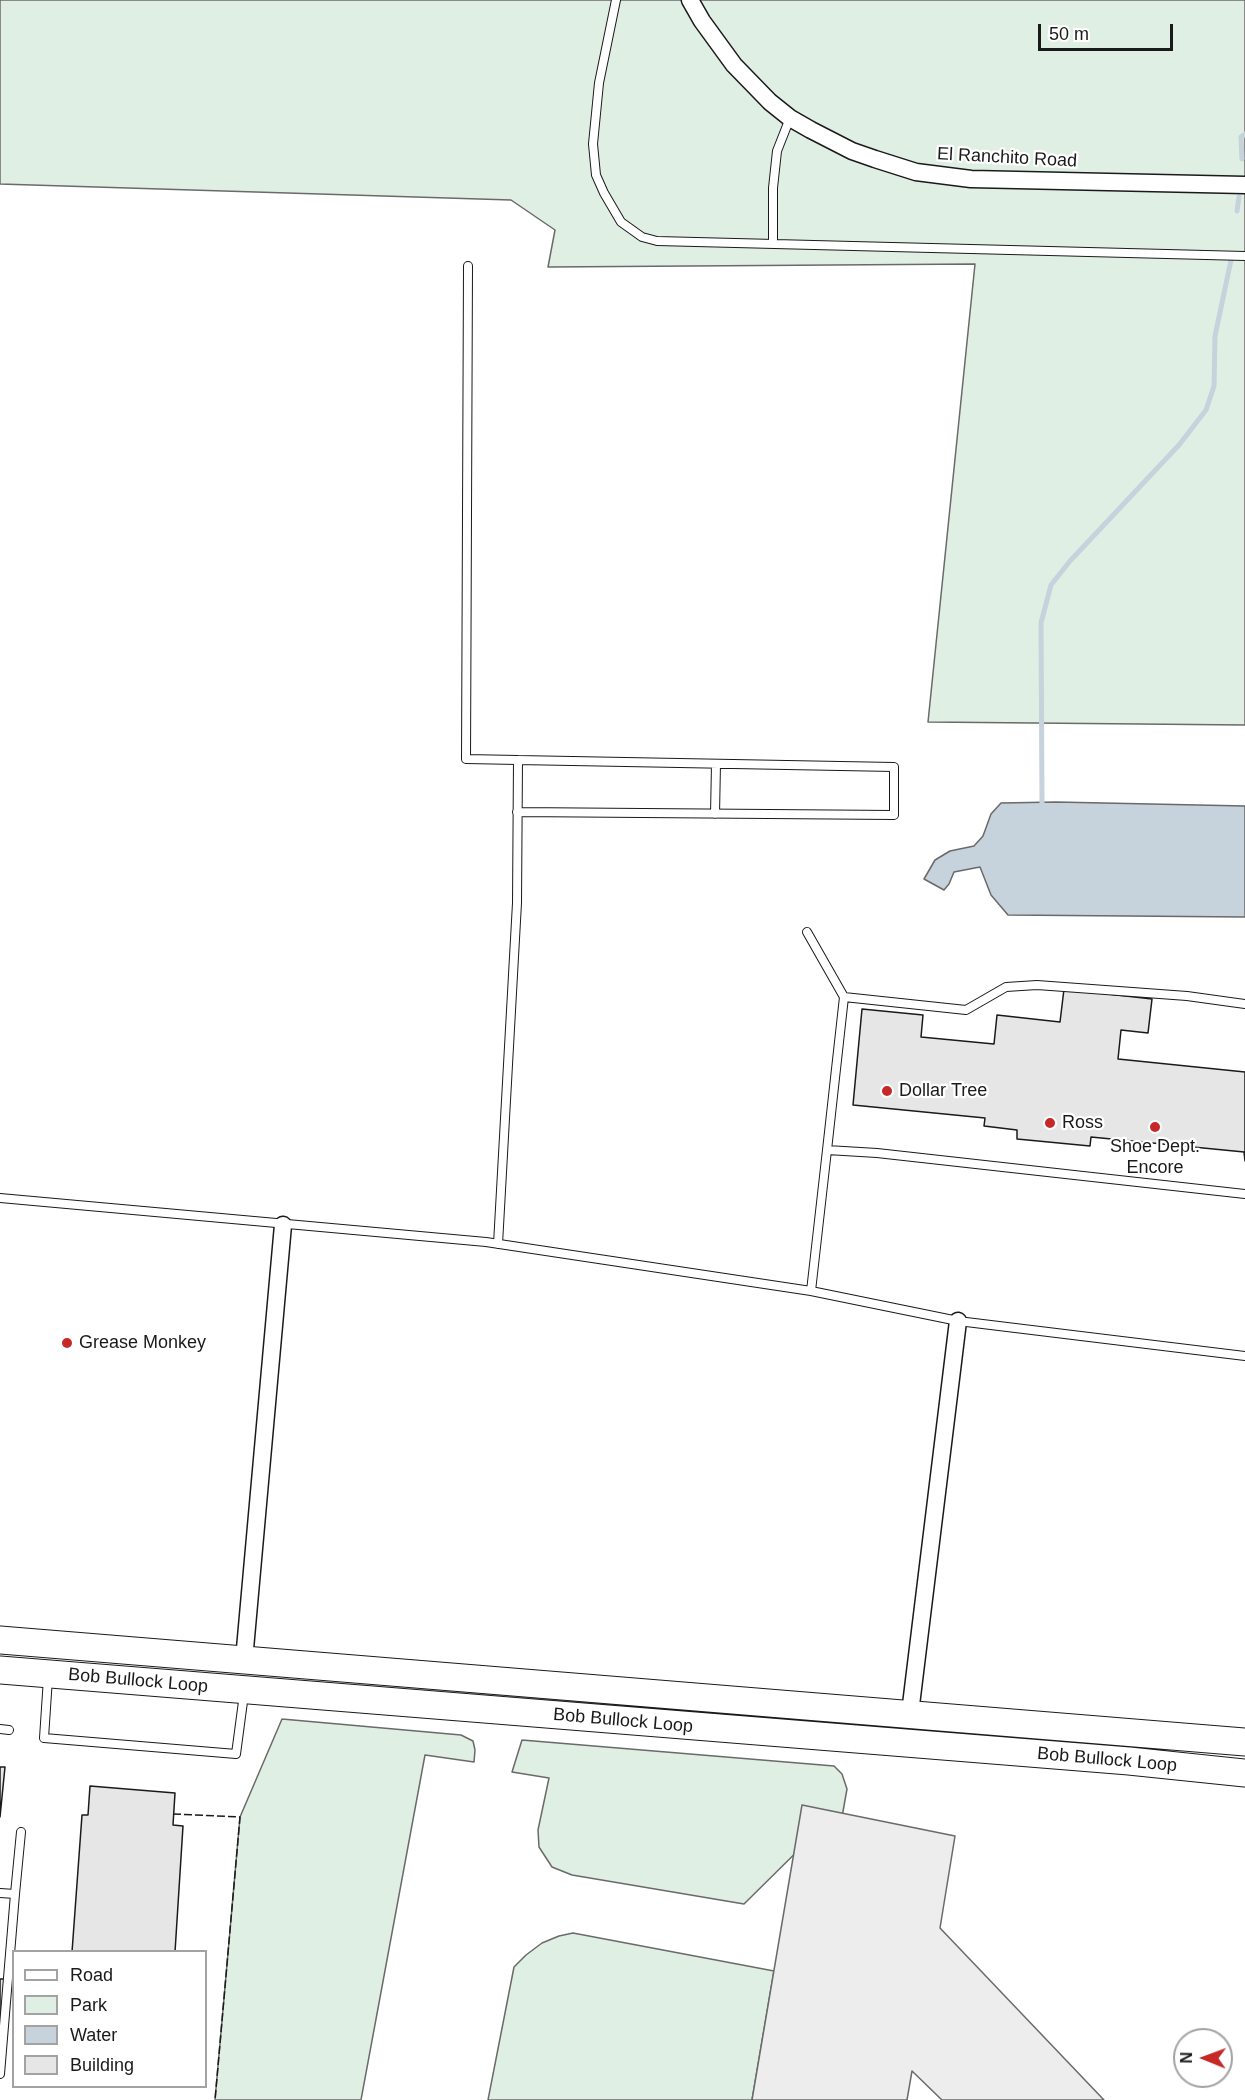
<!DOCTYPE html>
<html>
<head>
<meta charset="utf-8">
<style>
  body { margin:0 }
  #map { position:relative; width:1245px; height:2100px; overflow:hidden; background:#fff; font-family:Helvetica,sans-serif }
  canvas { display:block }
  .legend { position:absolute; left:12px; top:1950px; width:195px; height:138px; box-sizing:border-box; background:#fff; border:2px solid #a3a3a3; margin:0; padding:8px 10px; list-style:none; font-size:18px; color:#1a1a1a }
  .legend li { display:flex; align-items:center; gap:12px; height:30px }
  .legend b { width:30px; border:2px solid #a3a3a3 }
  .north { position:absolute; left:1173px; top:2028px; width:60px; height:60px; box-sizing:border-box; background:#fff; border:2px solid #a3a3a3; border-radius:50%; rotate:271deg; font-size:16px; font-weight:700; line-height:24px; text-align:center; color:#1a1a1a }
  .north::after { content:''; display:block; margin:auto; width:21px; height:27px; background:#c62828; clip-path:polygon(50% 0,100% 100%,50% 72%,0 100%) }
  .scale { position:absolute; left:1038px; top:24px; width:135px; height:27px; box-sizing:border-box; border:3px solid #1a1a1a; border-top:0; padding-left:8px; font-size:18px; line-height:21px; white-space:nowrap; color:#1a1a1a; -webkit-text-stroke:4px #fff; paint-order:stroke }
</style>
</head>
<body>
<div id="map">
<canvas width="1245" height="2100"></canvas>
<ul class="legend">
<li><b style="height:8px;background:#fff"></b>Road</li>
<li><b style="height:16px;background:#e0efe3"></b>Park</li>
<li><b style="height:16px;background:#c6d2dc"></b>Water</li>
<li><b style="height:16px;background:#e6e6e6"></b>Building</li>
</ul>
<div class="north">N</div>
<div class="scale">50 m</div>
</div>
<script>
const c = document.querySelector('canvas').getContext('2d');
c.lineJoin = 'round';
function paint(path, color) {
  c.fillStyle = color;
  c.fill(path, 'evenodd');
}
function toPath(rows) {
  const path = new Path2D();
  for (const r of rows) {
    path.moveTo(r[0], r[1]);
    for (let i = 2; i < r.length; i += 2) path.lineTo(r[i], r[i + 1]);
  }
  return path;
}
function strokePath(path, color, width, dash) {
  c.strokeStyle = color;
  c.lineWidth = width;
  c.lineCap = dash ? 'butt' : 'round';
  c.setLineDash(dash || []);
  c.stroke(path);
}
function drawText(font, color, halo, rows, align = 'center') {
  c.font = font + ' Helvetica,sans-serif';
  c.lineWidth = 4.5;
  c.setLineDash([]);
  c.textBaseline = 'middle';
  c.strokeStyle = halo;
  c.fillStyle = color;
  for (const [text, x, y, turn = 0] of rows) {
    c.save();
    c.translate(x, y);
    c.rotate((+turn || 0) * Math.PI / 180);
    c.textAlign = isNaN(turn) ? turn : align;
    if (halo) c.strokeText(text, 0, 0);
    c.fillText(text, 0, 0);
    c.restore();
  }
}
const green = toPath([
  [0,0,1245,0,1245,725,928,722,975,264,548,267,555,230,511,200,0,184,0,0],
  [282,1719,461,1735,473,1741,475,1750,474,1762,425,1755,361,2100,215,2100,240,1817,282,1719],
  [522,1740,834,1766,842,1774,847,1789,842,1817,834,1815,744,1904,572,1875,552,1867,539,1847,538,1830,549,1778,512,1772,522,1740],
  [573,1933,774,1971,752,2100,488,2100,514,1967,526,1955,542,1943,559,1936,573,1933]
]);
paint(green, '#e0efe3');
strokePath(green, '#6a6a6a', 1.5);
const parking = toPath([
  [802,1805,955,1836,940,1928,1104,2100,942,2100,912,2071,907,2100,752,2100,802,1805]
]);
paint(parking, '#ededed');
strokePath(parking, '#6a6a6a', 1.5);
const water = toPath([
  [1056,802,1245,806,1245,917,1008,915,991,895,980,867,954,872,949,884,944,890,924,879,935,860,950,851,974,846,983,836,991,814,1001,803,1056,802]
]);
paint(water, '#c6d2dc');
strokePath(water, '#6a6a6a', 1.5);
strokePath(toPath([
  [1242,159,1241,137,1245,134],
  [1237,211,1239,197],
  [1042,804,1041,623,1051,585,1070,561,1179,445,1206,410,1214,386,1215,336,1231,260]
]), '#c6d2dc', 5);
const building = toPath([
  [1064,989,1152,999,1148,1033,1121,1030,1118,1059,1245,1072,1245,1161,1244,1152,1091,1137,1090,1146,1017,1139,1017,1130,984,1126,985,1118,853,1105,862,1009,923,1015,921,1037,994,1044,997,1015,1060,1022,1064,989],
  [0,1767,5,1767,0,1817,0,1767],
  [90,1786,175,1793,173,1825,183,1826,175,1952,72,1952,82,1815,88,1815,90,1786],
  [0,1979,6,1979,0,2058,0,1979]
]);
paint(building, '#e6e6e6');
strokePath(building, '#1a1a1a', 1.5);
const service = toPath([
  [616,0,599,83,593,144,596,175,604,193,621,222,642,237,657,241,1245,256],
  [773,243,773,188,777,151,790,118],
  [468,266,466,759,518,760,517,903,498,1244],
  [517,812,894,815,894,767,518,760],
  [715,814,716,764],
  [807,932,844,997,966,1010,1006,987,1037,985,1187,996,1245,1004],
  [827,1150,844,997],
  [1245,1194,877,1153,827,1150,811,1291,958,1321,1245,1356],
  [0,1198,486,1242,811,1291],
  [48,1678,44,1738,236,1754,244,1694],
  [0,1729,9,1730],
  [0,1893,15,1894,0,2074],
  [15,1894,21,1832]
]);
const minor = toPath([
  [690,0,702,21,734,65,770,102,790,118,811,130,852,151,875,159,916,172,971,179,1245,185],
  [244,1660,283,1225],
  [910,1713,958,1321]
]);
const trunk = toPath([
  [0,1640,1245,1742],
  [0,1670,1129,1761,1245,1773]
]);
strokePath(service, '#1a1a1a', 10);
strokePath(minor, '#1a1a1a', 19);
strokePath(trunk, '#1a1a1a', 29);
strokePath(service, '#fff', 8);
strokePath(minor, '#fff', 16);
strokePath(trunk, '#fff', 27);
strokePath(toPath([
  [173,1814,240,1817,215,2100]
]), '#1a1a1a', 1.5, [8, 3]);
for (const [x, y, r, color] of [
  [887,1091,6,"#c62828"],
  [1050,1123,6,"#c62828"],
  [1155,1127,6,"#c62828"],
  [67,1343,6,"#c62828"]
]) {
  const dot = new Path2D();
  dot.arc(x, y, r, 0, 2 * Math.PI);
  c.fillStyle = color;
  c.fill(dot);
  strokePath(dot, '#fff', 2);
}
drawText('18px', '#1a1a1a', '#fff', [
  ["El Ranchito Road",1007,158,3],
  ["Bob Bullock Loop",138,1681,5],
  ["Bob Bullock Loop",623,1721,5],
  ["Bob Bullock Loop",1107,1760,5]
]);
drawText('18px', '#1a1a1a', '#fff', [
  ["Dollar Tree",899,1091],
  ["Ross",1062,1123],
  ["Shoe Dept.",1155,1147,"center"],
  ["Encore",1155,1168,"center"],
  ["Grease Monkey",79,1343]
], 'left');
</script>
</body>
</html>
